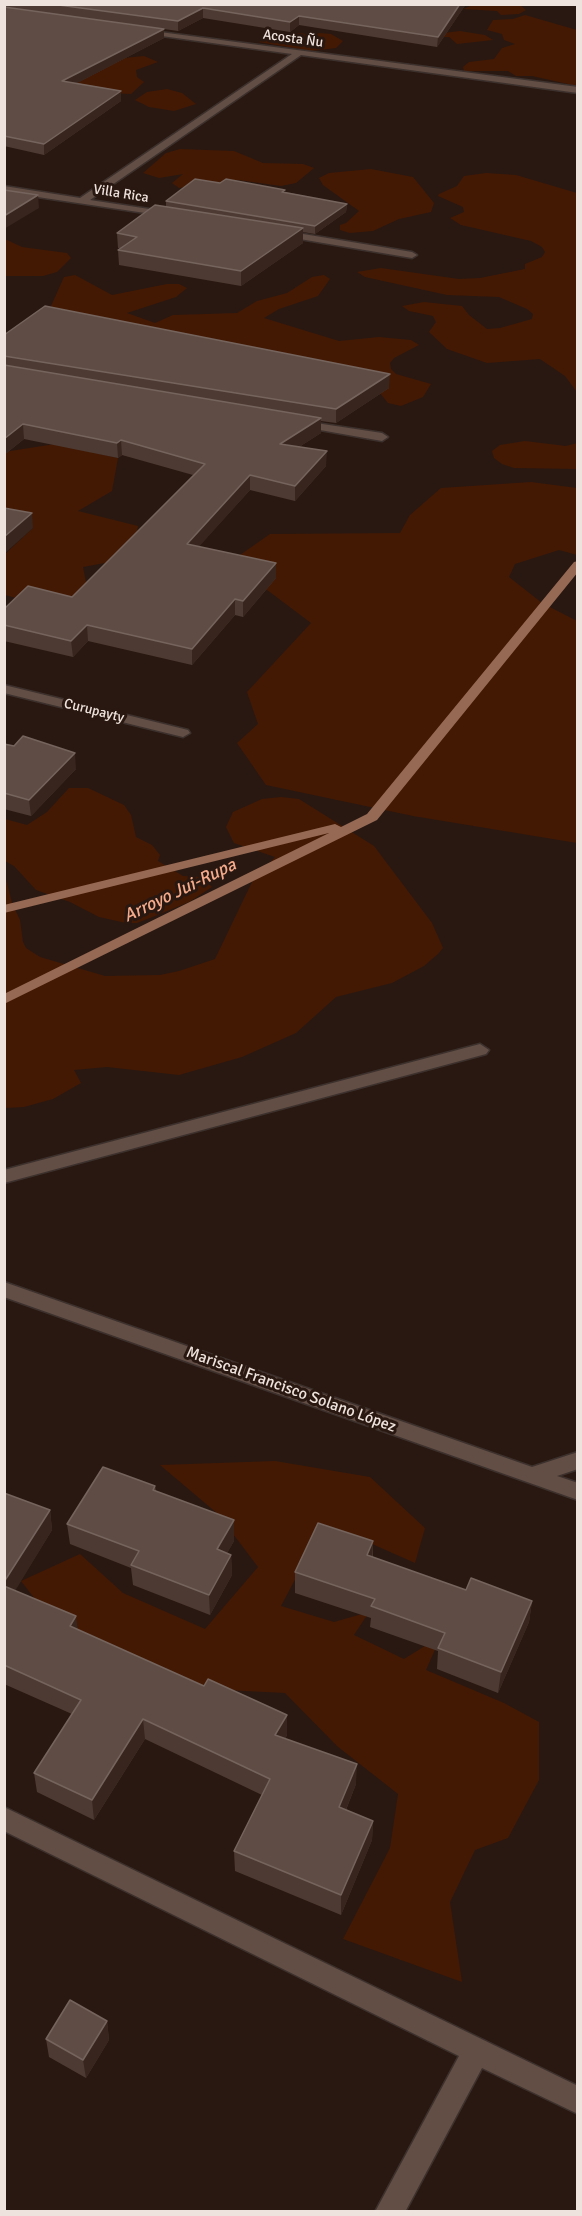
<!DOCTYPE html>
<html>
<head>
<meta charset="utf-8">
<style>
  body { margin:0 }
  #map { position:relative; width:582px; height:2216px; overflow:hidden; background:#291811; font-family:Signika,sans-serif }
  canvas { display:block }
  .frame { position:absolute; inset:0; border:6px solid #efe3dd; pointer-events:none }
</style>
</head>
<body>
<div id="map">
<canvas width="582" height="2216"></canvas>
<div class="frame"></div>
</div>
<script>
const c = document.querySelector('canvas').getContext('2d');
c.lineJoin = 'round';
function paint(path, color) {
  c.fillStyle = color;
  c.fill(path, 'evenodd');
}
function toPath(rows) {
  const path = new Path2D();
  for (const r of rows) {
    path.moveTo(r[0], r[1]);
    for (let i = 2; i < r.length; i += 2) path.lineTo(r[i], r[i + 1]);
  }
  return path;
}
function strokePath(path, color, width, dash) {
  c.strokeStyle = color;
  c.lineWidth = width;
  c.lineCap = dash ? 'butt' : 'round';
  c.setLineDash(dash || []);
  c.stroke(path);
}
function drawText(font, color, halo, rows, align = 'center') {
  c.font = font + ' Signika,sans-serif';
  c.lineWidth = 6;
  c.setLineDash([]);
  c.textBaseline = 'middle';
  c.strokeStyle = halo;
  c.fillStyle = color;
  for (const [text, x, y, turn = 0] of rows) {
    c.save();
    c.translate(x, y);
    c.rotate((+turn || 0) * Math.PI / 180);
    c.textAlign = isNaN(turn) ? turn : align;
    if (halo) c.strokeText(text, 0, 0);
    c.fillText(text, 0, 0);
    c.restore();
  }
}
paint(toPath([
  [519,4,526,10,519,14,501,15,497,11,463,9,473,5],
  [525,15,577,30,577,86,532,76,516,76,508,71,464,71,463,67,469,62,494,59,502,48,515,44,504,40,502,34,487,30,493,20,513,19],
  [460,31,485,35,493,40,457,44,449,37,440,37,443,33],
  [283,33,302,33,311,37,319,33,331,34,343,41,336,48,311,51,259,42],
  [5,46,124,58,144,56,158,62,136,70,137,77,144,82,131,94,88,92],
  [167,89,182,93,196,104,174,111,149,107,135,100,147,92],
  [180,149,234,151,263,163,303,164,314,168,296,183,281,186,238,180,179,188,172,183,183,174,159,178,143,173,166,153],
  [371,169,413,177,434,203,431,212,399,219,373,231,350,233,340,230,340,225,346,223,359,211,323,185,319,178,329,173],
  [486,173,516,175,577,193,577,392,565,376,540,359,487,363,447,349,429,332,436,322,433,316,409,311,402,306,424,302,462,306,469,315,487,329,500,328,532,319,533,314,527,309,499,297,447,295,365,277,357,272,381,268,459,279,480,278,525,269,525,264,542,257,545,252,542,247,531,241,461,225,450,218,464,212,463,207,438,196,439,194,457,186,464,176],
  [5,239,22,247,67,253,71,258,57,272,43,276,5,276],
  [75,275,112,295,167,284,179,284,187,288,176,297,127,313,155,323,173,315,237,313,257,301,287,293,312,277,324,275,330,279,318,296,279,309,264,318,339,341,379,337,411,340,419,345,394,358,390,363,391,369,396,374,431,384,423,397,401,406,388,403,375,387,55,310,51,306,64,277],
  [525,441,566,446,577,443,577,469,514,468,502,464,494,458,492,451,500,445],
  [55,444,118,458,112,491,78,511,138,526,136,536,110,562,83,567,89,598,20,599,5,595,5,554,33,528,5,523,4,452],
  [531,482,577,488,577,555,559,550,515,564,509,577,542,603,577,621,577,843,413,816,266,785,237,743,258,724,247,692,311,623,230,562,270,534,400,533,410,515,441,488],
  [69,788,88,788,124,805,131,815,136,837,152,845,160,855,158,861,183,876,202,877,212,887,189,902,155,916,137,923,126,923,99,917,70,902,36,890,14,866,5,861,5,819,27,825,47,812],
  [281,797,299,799,374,846,432,923,443,948,438,954,424,966,392,983,336,997,296,1033,242,1057,179,1075,107,1067,74,1070,81,1083,53,1099,24,1107,5,1108,5,875,12,903,20,920,23,942,26,948,40,957,105,976,160,975,179,971,215,959,252,882,275,857,234,843,226,827,233,812,262,799],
  [275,1461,370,1477,425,1528,415,1563,354,1536,318,1536,281,1606,334,1622,369,1612,354,1635,404,1659,441,1636,426,1670,504,1703,539,1722,539,1780,508,1838,475,1850,450,1902,462,1982,343,1939,390,1848,398,1794,337,1746,285,1693,186,1688,49,1617,21,1581,80,1554,123,1593,205,1629,258,1567,218,1514,160,1465]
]), '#431904');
paint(toPath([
  [578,561,578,572,377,820,4,1004,4,994,329,833,4,913,4,905,335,824,341,827,367,814,574,562,578,561]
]), '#966954');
const minor = toPath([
  [137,29,578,87,578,93,301,55,90,200,169,212,174,215,172,217,4,192,4,186,80,198,292,54,140,33,137,29],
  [279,230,412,252,417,255,412,258,276,235,276,231,279,230],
  [296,420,382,433,388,437,382,441,292,425,290,423,296,420],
  [4,685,188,730,190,733,183,737,4,693,4,685],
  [480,1044,489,1050,486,1054,4,1183,4,1170,480,1044],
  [4,1282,532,1467,578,1452,578,1469,557,1476,578,1483,578,1500,4,1297,4,1282],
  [4,1807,578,2086,578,2114,482,2068,405,2212,375,2212,459,2056,4,1831,4,1807]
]);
strokePath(minor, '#3d312d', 3);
paint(minor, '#624e45');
paint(toPath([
  [4,4,466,4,437,47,299,25,290,32,203,18,178,31,164,29,164,38,77,83,121,91,121,101,44,155,4,146],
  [285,192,347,204,346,212,315,234,303,232,303,243,241,286,119,265,118,250,121,248,118,248,117,233,166,207,166,201],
  [4,335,389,388,336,423,321,421,321,433,299,447,326,466,295,501,250,490,199,546,276,578,243,617,235,615,192,665,88,641,73,657,4,641,4,609,72,597,193,475,122,455,118,458,24,439,4,455],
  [4,744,76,769,31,816,4,809],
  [155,1486,156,1491,234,1541,227,1553,231,1555,232,1575,210,1615,133,1585,131,1568,70,1544,67,1524],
  [4,1493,50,1510,52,1530,15,1590,78,1630,287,1735,285,1739,356,1784,346,1810,373,1821,372,1840,341,1915,235,1871,234,1851,262,1795,145,1739,94,1820,37,1792,34,1773,72,1714,4,1684],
  [373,1541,373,1557,466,1590,532,1601,529,1622,498,1693,437,1669,438,1651,370,1627,371,1618,295,1593,295,1572],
  [107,2021,109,2040,86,2078,49,2057,46,2039]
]), '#4d3b33');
paint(toPath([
  [460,4,466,4,437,47,438,37],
  [203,8,203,18,178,31,178,21],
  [299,16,299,25,290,32,290,22],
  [164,29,164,38,62,91,62,81],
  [121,91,121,101,44,155,44,144],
  [38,195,39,208,4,229,4,216],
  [347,204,346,212,315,234,315,226],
  [303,228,303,243,241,286,241,271],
  [390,374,389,388,336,423,336,409],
  [321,418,321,433,280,459,280,444],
  [23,424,24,439,4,455,4,439],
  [121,440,122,455,118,458,117,443],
  [327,451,326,466,295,501,295,486],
  [250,475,250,490,188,559,187,544],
  [32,513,33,528,4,554,4,537],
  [276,563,276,578,243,617,243,601],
  [235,599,235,615,192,665,192,649],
  [87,625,88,641,73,657,71,641],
  [75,753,76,769,31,816,29,800],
  [50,1510,52,1530,6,1606,4,1595,4,1582],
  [234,1520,234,1541,218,1570,217,1549],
  [373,1541,372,1562,367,1555],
  [231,1555,232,1575,210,1615,209,1595],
  [532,1601,529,1622,498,1693,501,1672],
  [76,1616,79,1637,70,1626],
  [287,1715,287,1735,275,1755,275,1735],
  [143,1719,145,1739,94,1820,92,1800],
  [357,1764,356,1784,339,1827,339,1807],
  [373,1821,372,1840,341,1915,341,1895],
  [107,2021,109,2040,86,2078,83,2060]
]), '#37251e');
const building = toPath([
  [51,4,460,4,438,37,299,16,290,22,203,8,178,21,51,4],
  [4,7,164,29,62,81,121,91,44,144,4,136,4,7],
  [195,179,220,183,226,179,285,190,282,192,347,204,315,226,166,201,195,179],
  [4,190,38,195,4,216,4,190],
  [155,205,303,228,241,271,118,250,137,237,117,233,155,205],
  [45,306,390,374,336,409,4,356,4,335,45,306],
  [4,365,321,418,280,444,327,451,295,486,250,475,187,544,276,563,243,601,235,599,192,649,87,625,71,641,4,625,4,609,28,586,72,597,205,464,121,440,117,443,23,424,4,439,4,365],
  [4,508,32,513,4,537,4,508],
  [23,736,75,753,29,800,4,793,4,744,14,746,23,736],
  [103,1467,155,1486,153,1490,234,1520,217,1549,231,1555,209,1595,131,1565,139,1551,67,1524,103,1467],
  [4,1493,50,1510,4,1582,4,1493],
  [318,1523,373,1541,367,1555,466,1590,471,1578,532,1601,501,1672,438,1648,445,1633,371,1606,375,1599,295,1572,318,1523],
  [4,1586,76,1616,70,1626,204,1686,208,1679,287,1715,275,1735,357,1764,339,1807,373,1821,341,1895,234,1851,270,1779,143,1719,92,1800,34,1773,81,1700,4,1665,4,1586],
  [70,2000,107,2021,83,2060,46,2039,70,2000]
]);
paint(building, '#5f4d45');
strokePath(building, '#75645d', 1.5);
drawText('14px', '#efe3dd', '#291811', [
  ["Acosta Ñu",293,39,8],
  ["Villa Rica",121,194,9],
  ["Curupayty",94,711,14]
]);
drawText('16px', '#efe3dd', '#291811', [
  ["Mariscal Francisco Solano López",291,1390,20]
]);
drawText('italic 18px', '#f5ab8b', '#291811', [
  ["Arroyo Jui-Rupa",180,891,-26]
]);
</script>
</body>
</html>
